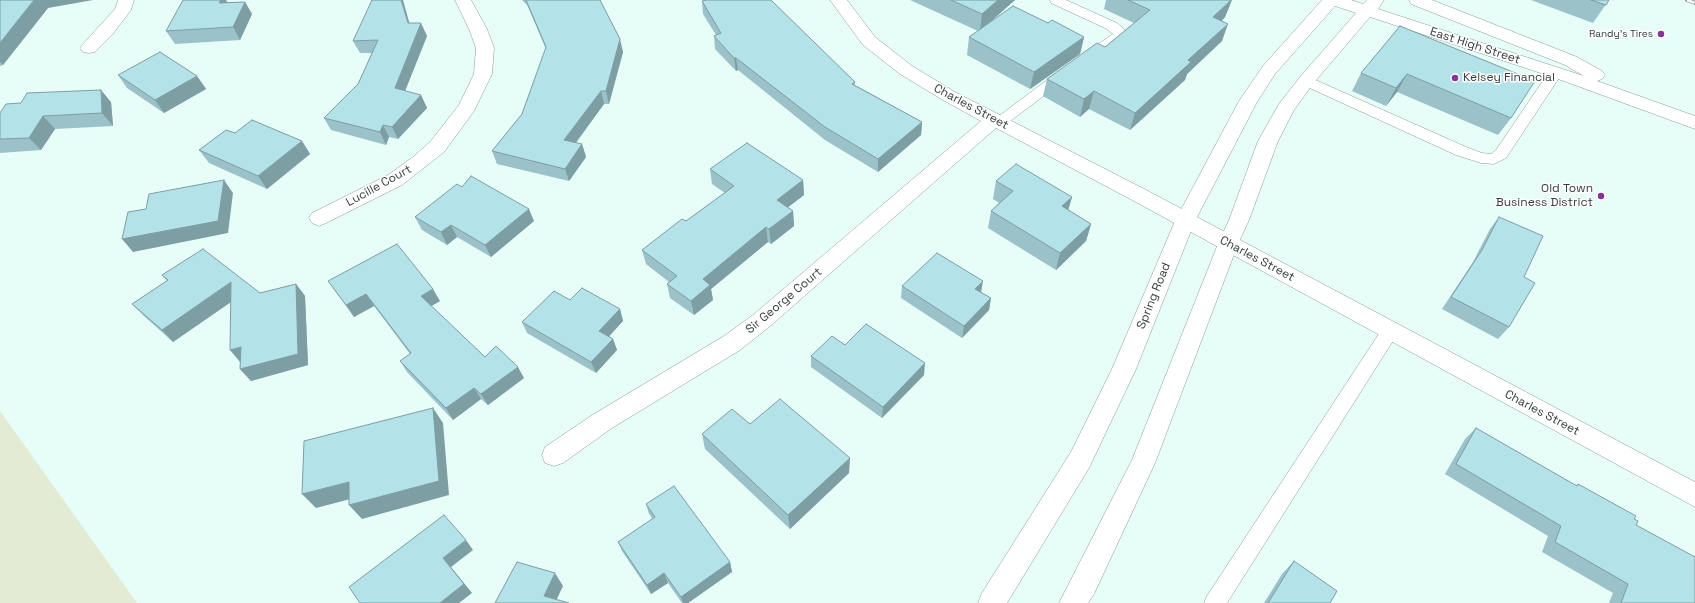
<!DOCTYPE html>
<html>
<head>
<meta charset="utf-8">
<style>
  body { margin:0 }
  canvas { display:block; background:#e7fdf7 }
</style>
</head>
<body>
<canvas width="1695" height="603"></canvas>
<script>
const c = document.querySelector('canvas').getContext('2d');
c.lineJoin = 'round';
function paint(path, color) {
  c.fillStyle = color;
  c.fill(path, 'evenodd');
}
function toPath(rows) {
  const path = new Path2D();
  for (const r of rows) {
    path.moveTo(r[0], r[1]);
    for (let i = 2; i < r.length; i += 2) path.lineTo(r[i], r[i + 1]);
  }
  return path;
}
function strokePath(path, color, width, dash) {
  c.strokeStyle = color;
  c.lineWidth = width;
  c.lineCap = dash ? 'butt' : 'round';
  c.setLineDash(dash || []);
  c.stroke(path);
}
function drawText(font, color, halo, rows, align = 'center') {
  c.font = font + ' "Space Grotesk",sans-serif';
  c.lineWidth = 3;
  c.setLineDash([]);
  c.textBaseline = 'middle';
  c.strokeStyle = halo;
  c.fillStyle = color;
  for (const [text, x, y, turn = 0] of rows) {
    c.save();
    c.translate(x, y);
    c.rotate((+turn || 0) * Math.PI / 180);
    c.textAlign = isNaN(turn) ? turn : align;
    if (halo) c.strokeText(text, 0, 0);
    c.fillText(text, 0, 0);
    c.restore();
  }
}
paint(toPath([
  [0,411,137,603,0,603]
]), '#e3ebd4');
const lane = toPath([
  [1050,0,1066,0,1117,23,1124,29,1127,35,1091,62,1081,62,1079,59,1081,56,1113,34,1107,29,1051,3,1050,0],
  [1556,68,1561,69,1563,72,1506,158,1494,164,1481,163,1456,155,1301,84,1299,81,1301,78,1311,78,1466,147,1482,153,1491,154,1496,150,1551,69,1556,68],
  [1064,70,1069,71,1071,74,1069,77,1005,125,1000,127,995,125,993,122,995,119,1059,71,1064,70],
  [1390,324,1396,326,1399,331,1396,336,1227,603,1204,603,1207,596,1384,326,1390,324]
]);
const street = toPath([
  [118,0,134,0,131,10,112,35,95,52,89,53,83,52,80,48,83,44,115,9,118,0],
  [455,0,471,0,487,29,494,48,492,74,474,111,444,152,402,185,326,223,319,226,312,223,309,218,312,213,388,175,413,157,430,142,459,105,474,74,476,48,469,29,455,0],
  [830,0,847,0,875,37,912,66,955,92,1148,191,1695,482,1695,507,1134,201,996,128,769,327,740,350,612,428,563,463,554,466,545,463,542,455,545,447,594,414,724,336,753,315,981,121,943,100,900,74,863,45,830,0]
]);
const secondary = toPath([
  [1322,0,1351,0,1363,4,1367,0,1384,0,1378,9,1584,76,1565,65,1411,4,1409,0,1432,0,1577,57,1602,71,1605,75,1602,79,1597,81,1695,116,1695,129,1550,76,1370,17,1312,85,1294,110,1278,141,1249,220,1238,244,1155,463,1094,594,1088,603,1059,603,1132,460,1218,244,1229,220,1258,141,1279,104,1300,77,1356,13,1335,6,1275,74,1257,102,1195,221,1136,369,1089,468,1007,603,978,603,982,593,1071,452,1112,369,1175,221,1239,101,1263,66,1322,0]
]);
strokePath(lane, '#889c97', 1);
strokePath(street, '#889c97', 1);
strokePath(secondary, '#889c97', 1);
paint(lane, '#fff');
paint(street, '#fff');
paint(secondary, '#fff');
const rail = toPath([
  [1687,0,1695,3]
]);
strokePath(rail, '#879692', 4);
strokePath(rail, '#fff', 2.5, [8]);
paint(toPath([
  [0,0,48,8,3,65,0,66],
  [522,0,600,0,623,52,609,104,604,104,576,143,582,144,586,157,569,181,497,164,492,151,522,114,546,49,527,5],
  [910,0,1015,0,989,23,1048,23,1084,37,1080,54,1030,89,967,55,969,37,978,31],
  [1106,0,1232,0,1225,17,1222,21,1222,41,1187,74,1185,80,1130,130,1089,109,1080,117,1043,96,1047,79,1105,47,1134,23,1104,9],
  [1531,0,1609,0,1593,23],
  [702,1,855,82,855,85,922,122,921,135,878,172,825,140,738,70,736,71,715,49,714,36,716,35,703,14],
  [245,2,252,14,240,40,175,44,166,31,228,3],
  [410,23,427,36,405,91,421,95,427,108,398,139,389,137,386,145,331,130,324,118,358,84,372,53,360,53,353,41],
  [1400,26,1511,118,1498,135,1397,92,1386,106,1352,91,1361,73],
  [118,75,197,76,206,89,164,113,127,88],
  [111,102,113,126,55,129,41,150,0,153,0,113],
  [235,133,302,141,310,154,267,189,209,163,199,150],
  [710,169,803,180,804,195,788,207,793,211,794,226,771,244,768,242,711,289,713,300,694,315,670,298,667,284,669,282,646,264,642,250,686,221,725,193,712,184],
  [996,181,1072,197,1068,210,1091,224,1086,241,1056,270,988,228,991,211,999,203,993,199],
  [462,187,534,221,491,257,457,237,447,245,422,230,415,217],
  [1499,217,1509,327,1498,339,1442,309,1473,262,1490,229],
  [162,275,260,293,296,284,305,296,308,365,251,381,240,369,241,362,240,362,231,302,173,342,144,316,132,304,167,281],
  [328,281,440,301,431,306,485,357,524,378,488,405,481,399,453,420,407,372,400,361,410,354,374,306,354,317],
  [902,286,981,292,991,298,989,310,962,338,901,298],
  [620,309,623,321,609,336,613,339,617,350,596,373,527,333,522,322],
  [845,345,924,375,882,418,811,367,811,356],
  [750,424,849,473,790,529,705,449,702,434],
  [1476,428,1576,486,1578,484,1634,519,1636,525,1695,603,1609,603,1613,593,1542,552,1548,536,1445,474,1465,439],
  [646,504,730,562,732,572,688,603,682,603,668,583,651,594,622,551,618,542,653,519,649,514],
  [1294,561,1330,603,1264,603,1282,574]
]), '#9ac2c8');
paint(toPath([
  [34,0,93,0,48,8,3,65,0,62,0,43],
  [221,0,226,0,231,8,219,3],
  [401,0,403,0,413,36,408,23],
  [998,0,1015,0,980,31,982,14],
  [1232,0,1225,17,1207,35,1213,17],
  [245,2,252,14,240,40,233,27],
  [421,23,427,36,401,101,395,88],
  [1228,24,1222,41,1187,74,1185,80,1130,130,1135,113,1188,60],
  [1084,37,1080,54,1030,89,1034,72],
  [620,39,623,52,609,104,606,91],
  [734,58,736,58,738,70,736,71],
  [1407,74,1397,92,1386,106,1396,88],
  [197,76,206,89,164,113,155,100],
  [101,90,111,102,113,126,102,113],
  [601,91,604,104,568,153,564,140],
  [1094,91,1089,109,1080,117,1084,99],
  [421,95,427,108,398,139,392,127],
  [43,116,55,129,41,150,29,138],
  [922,122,921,135,878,172,878,159],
  [383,125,389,137,386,145,380,132],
  [302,141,310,154,267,189,258,176],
  [582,144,586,157,569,181,565,169],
  [224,180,233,193,228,233,133,252,122,239],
  [803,180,804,195,778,215,777,200],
  [1072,197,1067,214,1062,206],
  [529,209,534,221,491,257,485,245],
  [793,211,794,226,771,244,769,229],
  [1091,224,1086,241,1056,270,1060,253],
  [451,225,457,237,447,245,441,232],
  [766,227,768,242,711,289,713,300,694,315,691,301,703,279],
  [983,281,981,293,975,289],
  [231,282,241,295,173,342,162,330],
  [296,284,305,296,308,365,251,381,240,369],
  [433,289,440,301,428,308,421,296],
  [366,294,374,306,354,317,346,305],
  [991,298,989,310,962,338,964,326],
  [620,309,623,321,603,343,599,331],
  [613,339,617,350,596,373,591,362],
  [241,347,252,359,240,362,230,350],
  [925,363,924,375,882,418,883,407],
  [518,367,524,378,488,405,481,394],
  [474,388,481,399,453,420,446,408],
  [433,408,443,423,449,495,362,519,349,505],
  [850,458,849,473,790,529,788,515],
  [349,482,362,496,316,508,302,494],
  [466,540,473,550,451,567,472,593,459,603,440,603,443,558],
  [730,562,732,572,688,603,683,603,681,597],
  [555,573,563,586,555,603,544,596],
  [664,573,668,583,651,594,647,585]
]), '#7d9ea2');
const building = toPath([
  [0,0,34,0,0,43,0,0],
  [183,0,221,0,219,3,245,2,233,27,166,31,183,0],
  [372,0,401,0,408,23,421,23,395,88,421,95,392,127,383,125,380,132,324,118,358,84,378,40,353,41,372,0],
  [526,0,600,0,620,39,606,91,601,91,564,140,582,144,565,169,492,151,522,114,546,47,526,0],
  [706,0,771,0,855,82,852,84,922,122,878,159,825,127,736,58,734,58,714,36,721,33,702,1,706,0],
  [951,0,998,0,982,14,951,0],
  [1128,0,1231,0,1213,17,1228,24,1188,60,1191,62,1135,113,1094,91,1084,99,1047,79,1097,43,1105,47,1150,10,1128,0],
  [1591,0,1609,0,1606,5,1591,0],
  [1013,6,1048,23,1052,20,1084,37,1034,72,969,37,1013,6],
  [1400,26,1535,81,1511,118,1407,74,1396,88,1361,73,1400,26],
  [160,52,197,76,155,100,118,75,160,52],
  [101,90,102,113,43,116,29,138,0,139,0,113,6,104,21,103,27,93,101,90],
  [252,120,302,141,258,176,199,150,226,130,235,133,252,120],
  [747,143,803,180,777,200,793,211,769,229,766,227,703,279,710,285,691,301,667,284,677,276,642,250,682,219,686,221,734,186,710,169,747,143],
  [1016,164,1072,197,1062,206,1091,224,1060,253,991,211,1013,191,996,181,1016,164],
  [471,176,529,209,485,245,451,225,441,232,415,217,457,184,462,187,471,176],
  [224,180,218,221,122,239,128,212,146,209,149,194,224,180],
  [1499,217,1543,236,1524,277,1535,283,1509,327,1451,297,1482,250,1499,217],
  [397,244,433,289,421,296,485,357,496,346,518,367,481,394,474,388,446,408,400,361,411,353,366,294,346,305,328,281,397,244],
  [203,249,260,293,296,284,298,354,240,369,241,347,230,350,231,282,162,330,132,304,168,280,162,275,203,249],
  [937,253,983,281,975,289,991,298,964,326,902,286,937,253],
  [582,288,620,309,599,331,613,339,591,362,522,322,554,291,570,300,582,288],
  [866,324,925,363,883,407,811,356,832,336,845,345,866,324],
  [780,399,850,458,788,515,702,434,732,409,750,424,780,399],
  [433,408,439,481,349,505,349,482,302,494,304,441,433,408],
  [1476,428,1577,486,1578,484,1636,516,1634,519,1638,521,1636,525,1695,557,1695,603,1621,603,1628,584,1555,542,1561,526,1456,464,1476,428],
  [674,486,730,562,681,597,664,573,647,585,618,542,655,517,646,504,674,486],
  [444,515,466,540,443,558,464,584,440,603,360,603,349,587,444,515],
  [1294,561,1337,591,1330,603,1268,603,1294,561],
  [517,562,555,573,544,596,569,603,495,603,517,562]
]);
paint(building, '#b3e2e8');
strokePath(building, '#7d9ea2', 1);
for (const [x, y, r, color] of [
  [1661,34,4,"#89319d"],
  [1455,78,4,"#89319d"],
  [1601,196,4,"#89319d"]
]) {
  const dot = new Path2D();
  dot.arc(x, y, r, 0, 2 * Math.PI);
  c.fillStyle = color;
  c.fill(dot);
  strokePath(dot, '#fff', 1.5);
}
drawText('10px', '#343d3b', '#fff', [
  ["Randy's Tires",1653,34]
], 'right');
drawText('12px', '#343d3b', '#fff', [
  ["East High Street",1475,46,18],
  ["Charles Street",971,107,28],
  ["Lucille Court",379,186,-29],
  ["Charles Street",1257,259,28],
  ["Spring Road",1154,296,-68],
  ["Sir George Court",784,301,-40],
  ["Charles Street",1542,413,28]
]);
drawText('12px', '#343d3b', '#fff', [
  ["Kelsey Financial",1463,78],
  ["Old Town",1593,189,"right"],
  ["Business District",1593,203,"right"]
], 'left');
</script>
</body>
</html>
